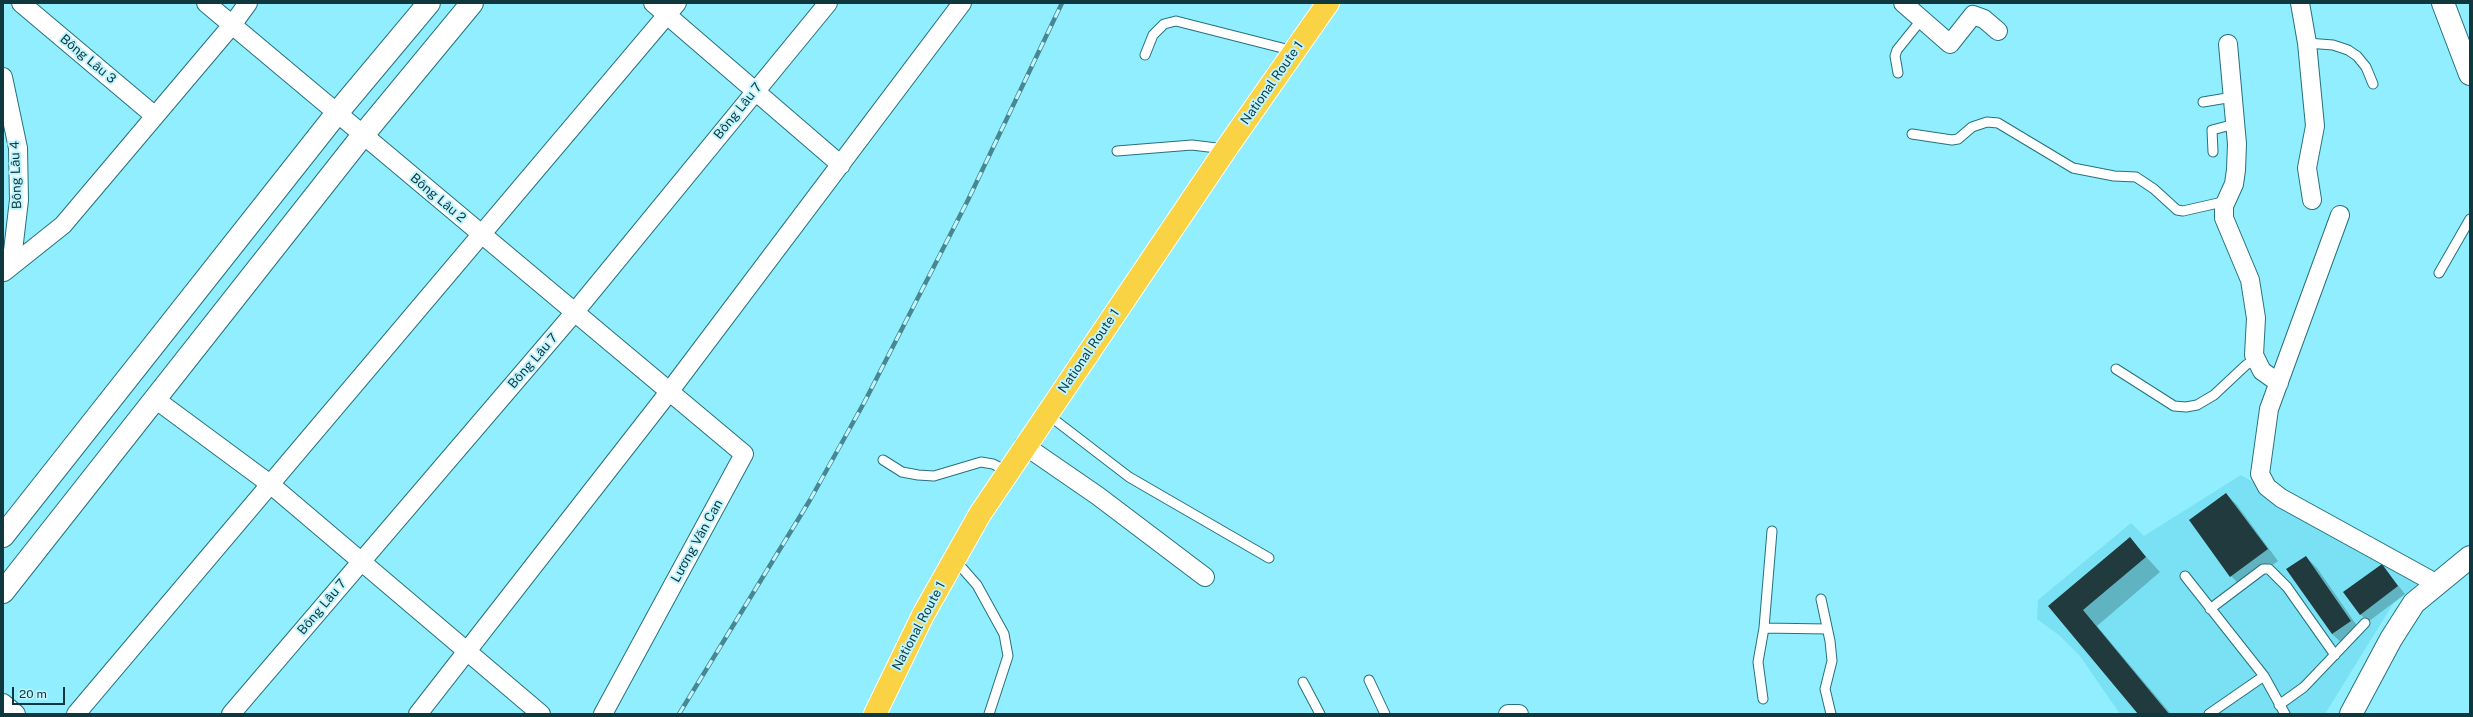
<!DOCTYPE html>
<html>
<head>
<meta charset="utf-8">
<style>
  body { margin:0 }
  #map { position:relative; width:2473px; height:717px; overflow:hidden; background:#90eeff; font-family:"Public Sans",sans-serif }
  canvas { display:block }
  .frame { position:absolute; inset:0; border:4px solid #0e383e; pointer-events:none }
  .scale { position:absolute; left:12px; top:687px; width:53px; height:18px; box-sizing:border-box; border:2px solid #0e383e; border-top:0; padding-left:5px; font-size:12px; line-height:14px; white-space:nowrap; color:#0e383e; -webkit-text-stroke:3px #c0f5ff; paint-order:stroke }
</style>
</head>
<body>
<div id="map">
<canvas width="2473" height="717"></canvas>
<div class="frame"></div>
<div class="scale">20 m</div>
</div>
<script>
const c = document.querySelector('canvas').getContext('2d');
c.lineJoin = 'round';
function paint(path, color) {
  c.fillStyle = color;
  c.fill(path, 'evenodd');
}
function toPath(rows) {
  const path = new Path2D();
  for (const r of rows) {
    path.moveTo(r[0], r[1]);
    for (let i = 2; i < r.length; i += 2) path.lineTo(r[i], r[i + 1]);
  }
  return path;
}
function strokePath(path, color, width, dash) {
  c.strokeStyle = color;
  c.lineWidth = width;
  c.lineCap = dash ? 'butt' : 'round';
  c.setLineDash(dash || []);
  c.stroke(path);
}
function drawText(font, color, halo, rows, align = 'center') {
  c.font = font + ' "Public Sans",sans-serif';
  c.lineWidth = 4;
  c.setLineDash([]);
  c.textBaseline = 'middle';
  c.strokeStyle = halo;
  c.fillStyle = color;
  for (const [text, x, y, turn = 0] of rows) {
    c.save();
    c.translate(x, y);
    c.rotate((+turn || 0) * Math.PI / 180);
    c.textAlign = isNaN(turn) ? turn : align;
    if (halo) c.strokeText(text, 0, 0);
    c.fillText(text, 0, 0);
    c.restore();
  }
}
paint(toPath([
  [2241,475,2420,582,2393,604,2325,714,2120,714,2080,656,2060,636,2037,619,2038,600,2131,523,2144,536]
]), '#79e1f3');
paint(toPath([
  [2226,494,2237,505,2278,561,2242,587,2231,576],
  [2130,539,2160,572,2097,626,2171,714,2139,714,2049,606],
  [2306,557,2317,568,2362,633,2344,645,2332,634],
  [2382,565,2405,594,2368,622,2360,614]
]), '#0003');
paint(toPath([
  [2226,493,2268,549,2230,577,2189,520],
  [2130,537,2146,557,2083,610,2169,714,2138,714,2048,606],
  [2306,556,2351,621,2332,634,2286,569],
  [2382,564,2398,586,2360,615,2343,592]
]), '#213a3e');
const service = toPath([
  [2307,43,2333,45,2348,50,2357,56,2366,67,2373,84],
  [1145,55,1153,35,1164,24,1176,21,1294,51],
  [1898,73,1895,56,1897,50,1922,19],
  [2203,102,2233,97],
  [1912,134,1952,140,1958,139,1972,127,1987,122,1998,123,2073,168,2114,176,2136,177,2154,189,2177,210,2183,211,2227,201],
  [1117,151,1192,145,1225,149],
  [2213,152,2212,130,2235,124],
  [2439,273,2470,219],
  [2116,369,2174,406,2186,407,2197,405,2214,395,2246,365,2255,359],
  [1047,414,1129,477,1269,558],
  [883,460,902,472,918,475,934,476,981,462,993,464,1007,471],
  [955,560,977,585,1004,634,1008,656,989,714],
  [2185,576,2264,676,2285,714],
  [1821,599,1830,641,1832,661,1825,689,1831,714],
  [2210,609,2263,569,2269,569,2287,587,2335,655],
  [1764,628,1827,629],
  [1369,680,1385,714],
  [1303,682,1320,714],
  [1763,699,1758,662,1764,628,1772,531],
  [2279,705,2304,687,2365,623],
  [2209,714,2264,676]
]);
const minor = toPath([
  [21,3,155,116],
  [206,3,744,454,603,714],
  [653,3,841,165],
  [1903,3,1950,44,1973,15,1984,19,1998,31],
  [2300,3,2307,43,2315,126,2307,168,2312,200],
  [2228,44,2237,144,2236,170,2234,184,2224,206,2224,218,2250,280,2256,318,2254,355,2262,371,2279,383],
  [3,77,18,148,19,200,13,251,5,271],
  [2340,215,2269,409,2260,474,2267,487,2281,498,2430,580,2435,586],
  [4,272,63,225,232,25,248,3],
  [155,399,270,484,541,714],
  [1024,445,1098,496,1205,577],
  [3,703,16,714],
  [76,714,677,3],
  [231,714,574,313,828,3],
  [418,714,669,392,962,3],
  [1508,714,1519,714]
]);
const tertiary = toPath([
  [2443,3,2470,74],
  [2351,714,2391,639,2414,603,2470,557]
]);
const secondary = toPath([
  [3,536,337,113,429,3],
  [3,592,363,135,472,3]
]);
const trunk = toPath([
  [875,714,923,615,980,514,1226,149,1328,3]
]);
strokePath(service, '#27717d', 11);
strokePath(minor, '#27717d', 20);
strokePath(tertiary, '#27717d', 24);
strokePath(secondary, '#27717d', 24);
strokePath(trunk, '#fff', 24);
strokePath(service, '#fff', 9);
strokePath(minor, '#fff', 18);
strokePath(tertiary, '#fff', 22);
strokePath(secondary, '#fff', 22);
strokePath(trunk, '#fad344', 22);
const rail = toPath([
  [679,714,810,500,865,401,968,200,1062,3]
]);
strokePath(rail, '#468791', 4.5);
strokePath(rail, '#c0f5ff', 3, [9]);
drawText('13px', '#0e383e', '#c0f5ff', [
  ["Bông Lâu 3",88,59,40],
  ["National Route 1",1272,83,-55],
  ["Bông Lâu 7",738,111,-51],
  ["Bông Lâu 4",16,175,-92],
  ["Bông Lâu 2",438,198,40],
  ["National Route 1",1089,351,-56],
  ["Bông Lâu 7",533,361,-49],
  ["Lương Văn Can",697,541,-61],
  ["Bông Lâu 7",322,607,-50],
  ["National Route 1",919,626,-62]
]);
</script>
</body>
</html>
